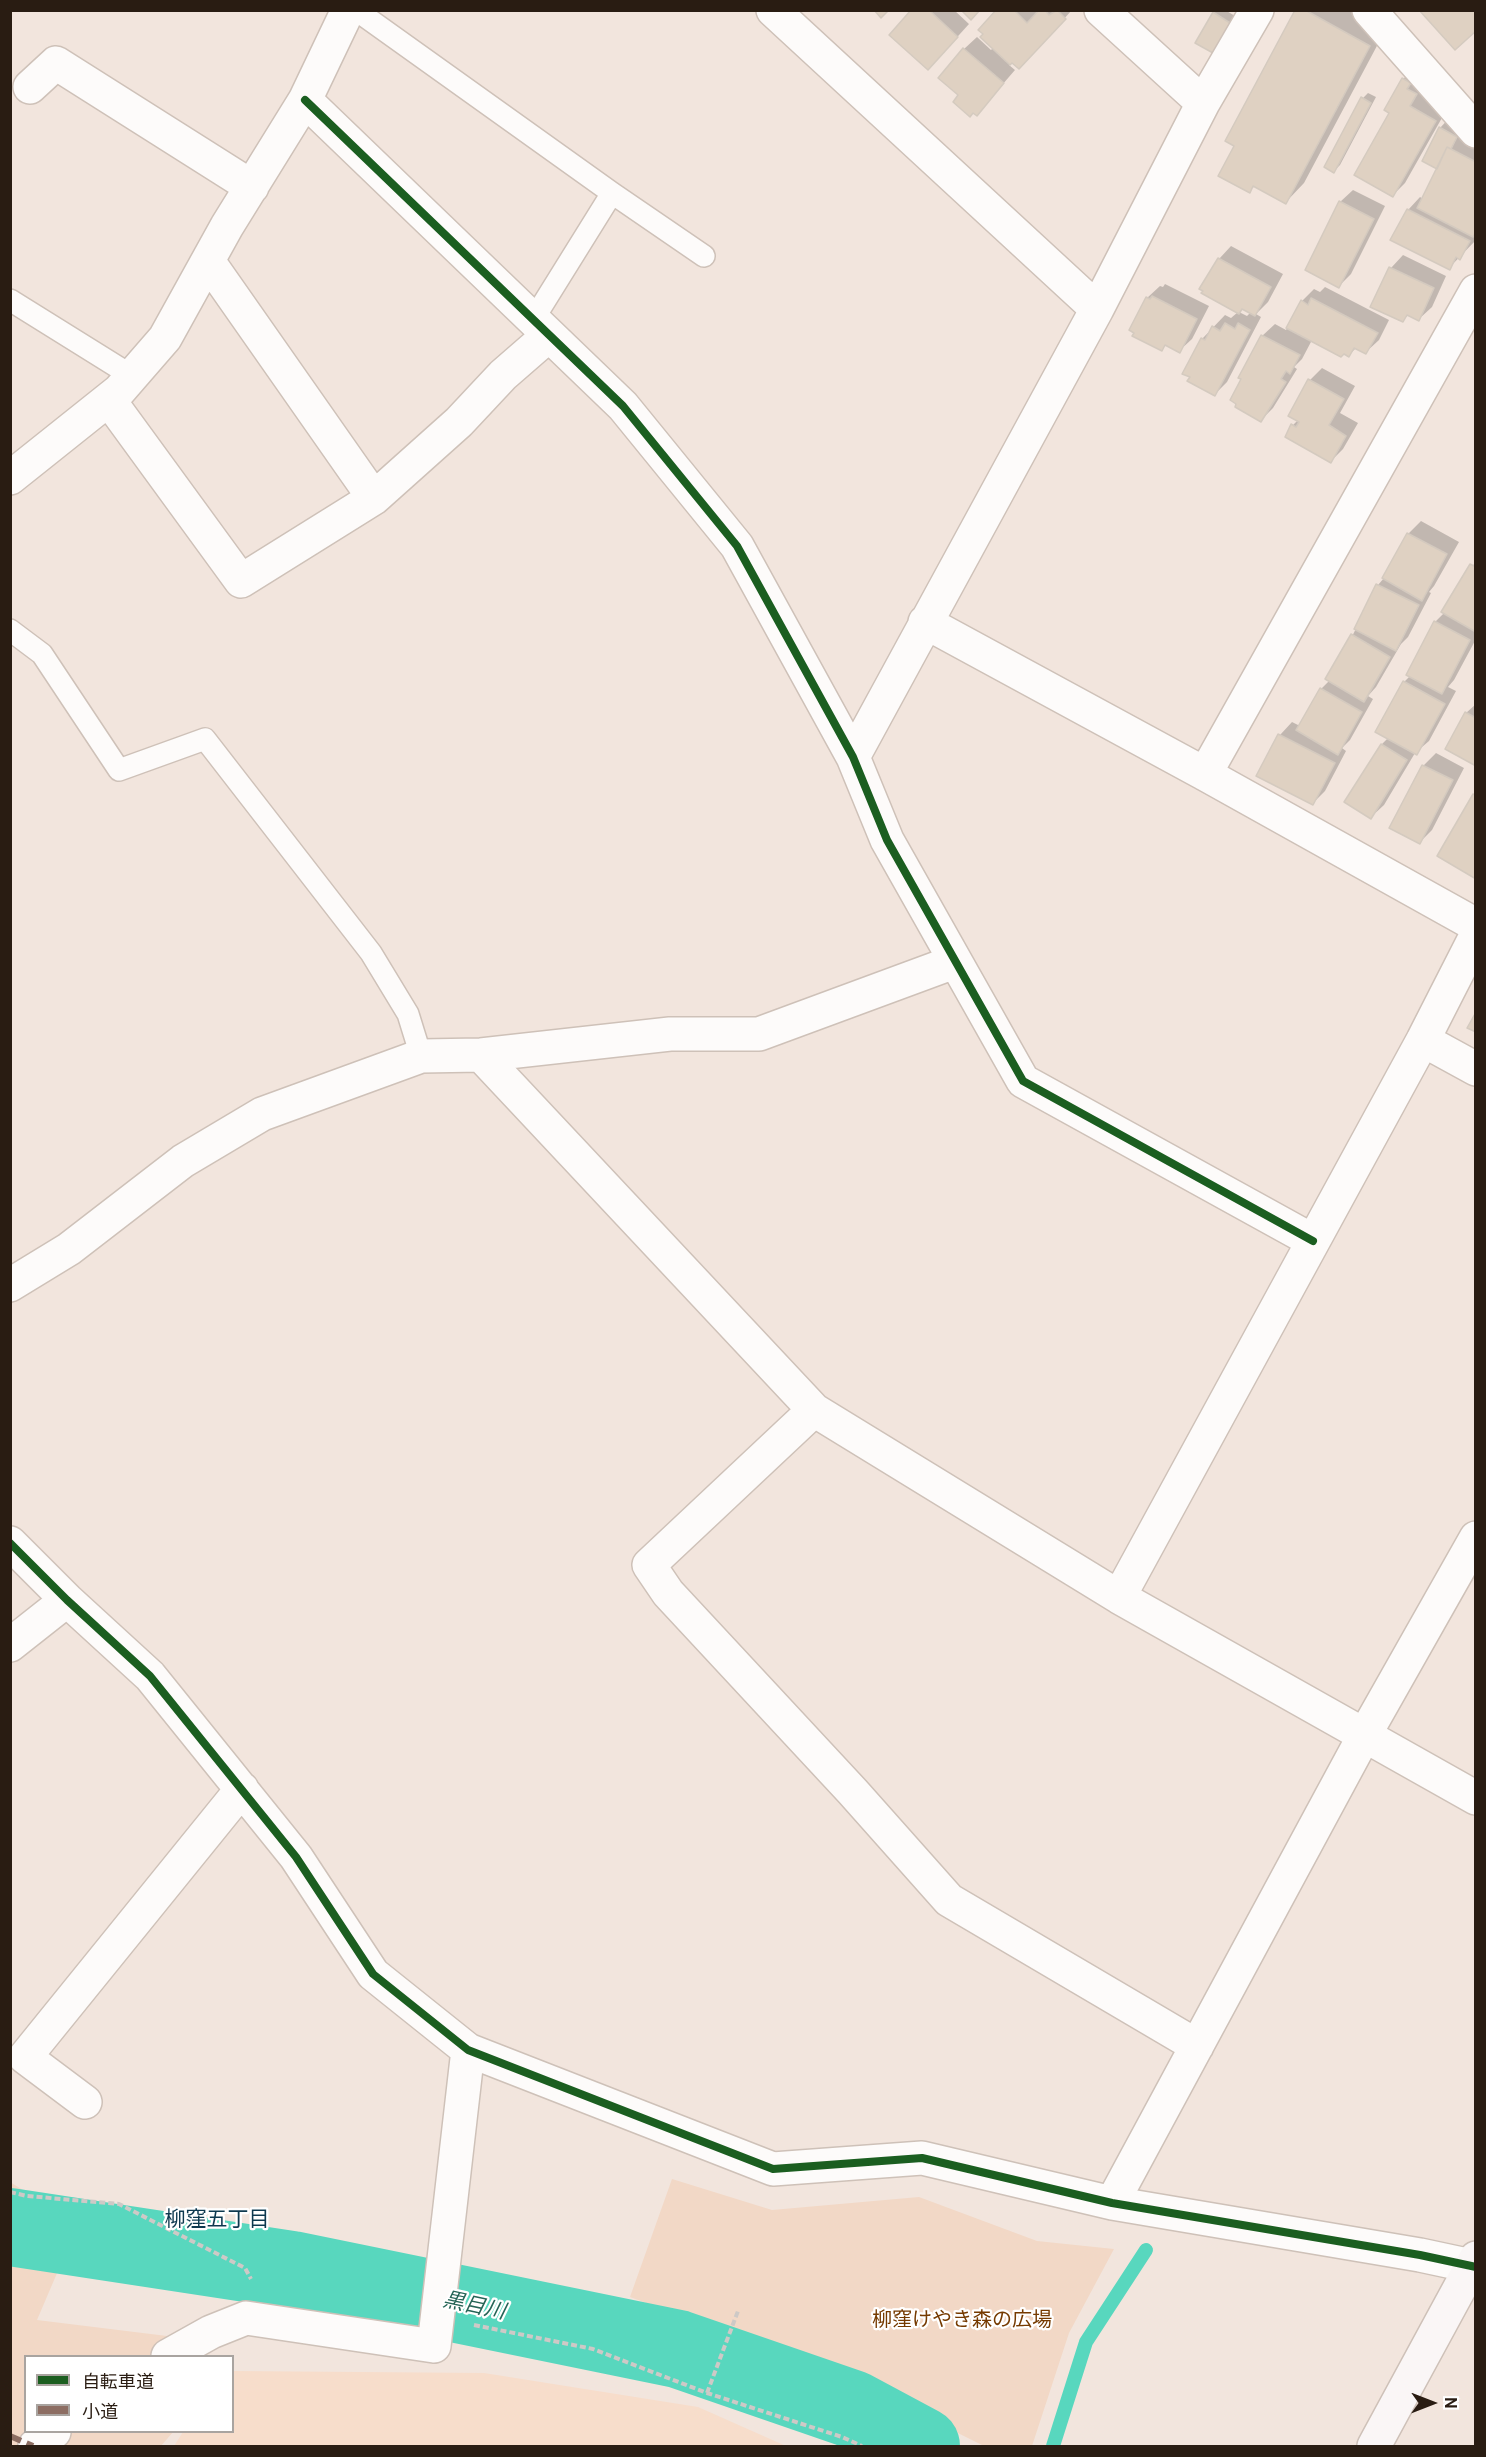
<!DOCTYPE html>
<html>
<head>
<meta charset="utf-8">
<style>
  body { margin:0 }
  #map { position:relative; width:1486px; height:2457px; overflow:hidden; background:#f2e5dd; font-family:Roboto,"Noto Sans JP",sans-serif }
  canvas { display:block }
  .frame { position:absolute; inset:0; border:12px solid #291c12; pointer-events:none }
  .legend { position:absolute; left:24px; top:2355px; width:210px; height:78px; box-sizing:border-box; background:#fff; border:2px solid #a9a4a0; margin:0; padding:8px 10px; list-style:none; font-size:18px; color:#291c12 }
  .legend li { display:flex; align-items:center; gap:12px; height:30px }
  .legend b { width:30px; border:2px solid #a9a4a0 }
  .north { position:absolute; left:1402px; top:2373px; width:60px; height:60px; -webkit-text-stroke:4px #fff; paint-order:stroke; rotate:90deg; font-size:16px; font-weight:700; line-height:24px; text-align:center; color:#291c12 }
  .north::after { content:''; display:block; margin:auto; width:21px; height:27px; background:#291c12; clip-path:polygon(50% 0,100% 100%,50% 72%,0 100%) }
</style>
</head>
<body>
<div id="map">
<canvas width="1486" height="2457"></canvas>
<div class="frame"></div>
<ul class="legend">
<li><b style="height:8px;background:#1b5e20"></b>自転車道</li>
<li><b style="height:8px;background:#8d6e63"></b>小道</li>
</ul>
<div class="north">N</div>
</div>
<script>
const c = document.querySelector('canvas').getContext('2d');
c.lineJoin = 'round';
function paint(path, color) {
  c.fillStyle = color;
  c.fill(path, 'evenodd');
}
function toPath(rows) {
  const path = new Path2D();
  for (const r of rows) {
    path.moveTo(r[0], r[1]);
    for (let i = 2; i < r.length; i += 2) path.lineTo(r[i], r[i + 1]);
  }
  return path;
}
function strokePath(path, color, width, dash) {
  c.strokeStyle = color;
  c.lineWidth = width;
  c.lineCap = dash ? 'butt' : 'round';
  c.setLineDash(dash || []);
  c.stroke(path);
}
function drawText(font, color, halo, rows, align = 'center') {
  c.font = font + ' Roboto,"Noto Sans JP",sans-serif';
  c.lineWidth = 4.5;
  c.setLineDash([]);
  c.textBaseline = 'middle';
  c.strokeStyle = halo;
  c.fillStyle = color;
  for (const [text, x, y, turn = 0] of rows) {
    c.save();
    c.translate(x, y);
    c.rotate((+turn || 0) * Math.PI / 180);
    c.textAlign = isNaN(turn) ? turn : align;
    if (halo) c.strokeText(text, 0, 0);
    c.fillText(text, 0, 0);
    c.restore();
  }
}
paint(toPath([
  [233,2371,484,2373,698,2407,786,2446,174,2446,183,2432,232,2432]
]), '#f7ddcb');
paint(toPath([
  [672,2179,772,2210,919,2197,1037,2241,1114,2249,1069,2333,1032,2446,984,2446,839,2374,630,2297],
  [10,2182,78,2224,37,2320,167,2336,184,2356,26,2356,26,2432,173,2432,161,2446,11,2446]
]), '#f2d8c6');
paint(toPath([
  [913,10,954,10,969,24,940,56],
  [998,10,1072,10,1031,55,1012,61,1009,65,1015,70,977,114,960,95,964,49,977,37,991,50,993,48],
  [1216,10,1225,10,1235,16,1213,51,1214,13],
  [1297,10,1356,10,1387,27,1304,183,1286,202,1255,186,1249,191,1236,146],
  [1416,67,1447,109,1405,183,1393,195,1391,112,1403,79],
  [1368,93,1376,97,1340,165,1334,171,1363,98],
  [1452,115,1476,143,1476,240,1449,268,1408,210,1420,197,1423,199,1439,168,1424,160,1440,128],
  [1353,190,1385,206,1351,274,1339,286,1340,202],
  [1231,246,1283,274,1268,302,1256,314,1261,317,1227,382,1215,394,1202,339,1225,315,1231,318,1238,312,1219,259],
  [1243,308,1251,312,1247,316,1239,312],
  [1403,255,1446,276,1432,307,1419,319,1409,314,1403,320,1372,306,1391,268],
  [1165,284,1209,306,1192,339,1179,351,1166,345,1161,350,1147,298,1160,286,1163,287],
  [1325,287,1389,320,1379,340,1366,352,1357,347,1349,355,1312,340,1302,359,1294,367,1297,369,1273,408,1261,420,1262,336,1275,324,1286,330,1302,301,1314,289,1320,292],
  [1322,368,1355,386,1340,413,1358,423,1343,449,1331,461,1293,425,1298,420,1310,380],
  [1421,521,1459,542,1434,586,1429,592,1431,593,1408,637,1401,644,1376,687,1368,696,1373,699,1350,740,1342,748,1346,751,1325,791,1312,804,1258,775,1280,735,1292,722,1300,726,1321,689,1330,680,1378,585,1384,578,1408,534],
  [1476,561,1476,639,1454,680,1448,687,1456,691,1429,741,1415,753,1384,805,1371,817,1346,802,1382,744,1388,738,1404,682,1410,676,1435,622,1445,612,1443,611],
  [1476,704,1476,765,1466,713],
  [1436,753,1464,768,1432,830,1420,842,1391,828,1424,765]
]), '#0003');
strokePath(toPath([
  [1053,2446,1086,2342,1146,2250]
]), '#58d7be', 14);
strokePath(toPath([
  [10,2227,292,2270,678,2349,852,2409,921,2446]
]), '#58d7be', 78);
const building = toPath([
  [874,10,889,10,881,18,874,10],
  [911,10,929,10,958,37,928,70,889,35,911,10],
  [961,10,980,10,971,20,961,10],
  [996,10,1014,10,1027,23,1039,10,1045,10,1049,15,1057,10,1066,19,1019,69,1012,63,1010,65,980,37,983,34,978,30,996,10],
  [1295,10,1305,10,1370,46,1286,204,1253,186,1250,193,1218,176,1234,146,1225,141,1295,10],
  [1419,10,1476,10,1476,31,1455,50,1419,10],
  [1213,12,1230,23,1213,53,1195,43,1213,12],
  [963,48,1004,83,977,116,973,113,970,117,953,102,958,95,938,78,963,48],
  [1402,78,1411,83,1407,89,1417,94,1410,106,1436,121,1393,197,1354,175,1389,113,1384,110,1402,78],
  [1361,97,1371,103,1334,173,1324,167,1361,97],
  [1439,127,1457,137,1451,149,1447,147,1437,169,1422,161,1439,127],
  [1447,147,1476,162,1476,232,1473,237,1417,208,1447,147],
  [1339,201,1374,219,1339,288,1305,270,1339,201],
  [1407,209,1470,241,1460,260,1456,257,1450,270,1390,240,1407,209],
  [1218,258,1271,287,1255,316,1242,309,1239,314,1201,293,1203,291,1199,289,1218,258],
  [1389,267,1434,288,1419,321,1407,315,1403,322,1370,307,1389,267],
  [1152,296,1197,319,1180,353,1165,345,1162,351,1132,336,1134,333,1129,330,1146,297,1150,299,1152,296],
  [1311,298,1378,333,1366,354,1354,348,1349,357,1344,354,1341,357,1286,328,1301,300,1308,305,1311,298],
  [1225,323,1235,329,1238,323,1250,330,1215,396,1187,381,1190,377,1182,374,1201,338,1205,340,1212,326,1220,331,1225,323],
  [1261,335,1300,355,1290,374,1286,371,1281,379,1286,382,1261,422,1235,407,1236,404,1230,400,1241,379,1238,378,1261,335],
  [1308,379,1344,399,1329,425,1346,436,1331,463,1285,437,1291,424,1296,427,1299,422,1288,416,1308,379],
  [1407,533,1447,554,1422,601,1382,578,1407,533],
  [1470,564,1476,567,1476,632,1441,612,1470,564],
  [1376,584,1419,605,1396,651,1354,629,1376,584],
  [1434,621,1470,640,1442,694,1406,675,1434,621],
  [1351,634,1390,657,1364,702,1325,679,1351,634],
  [1403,681,1445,704,1417,755,1375,732,1403,681],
  [1320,688,1362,712,1338,755,1296,730,1320,688],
  [1465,712,1476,718,1476,766,1445,749,1465,712],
  [1278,734,1335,763,1313,805,1256,776,1278,734],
  [1381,744,1407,760,1371,819,1344,802,1381,744],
  [1422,765,1453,780,1420,844,1389,828,1422,765],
  [1473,794,1476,795,1476,879,1437,856,1473,794],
  [1476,1012,1476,1032,1467,1028,1476,1012]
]);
paint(building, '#dfd1c2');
strokePath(building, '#d4cabf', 1.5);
const service = toPath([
  [356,10,612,193,704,256],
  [10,300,132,376],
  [533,320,612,193],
  [10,630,42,654,119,770,205,739,371,953,408,1014,421,1056]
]);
const minor = toPath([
  [773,10,1097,309],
  [1101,10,1203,103],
  [1369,10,1476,131],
  [30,87,56,63,252,187],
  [305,100,623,406,737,546,853,757,887,840,1023,1081,1313,1241],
  [208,261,374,498],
  [109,400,241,581,374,498,459,422,503,375,549,335],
  [10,478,119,391,165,338,227,226,305,100,348,10],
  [925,622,1205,774,1476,925],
  [853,757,1097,309,1203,103,1257,10],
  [1205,774,1476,291],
  [1423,1040,1476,1069],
  [481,1055,814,1410,1119,1597,1476,1798],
  [10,1285,69,1249,183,1161,262,1114,421,1056,481,1055,670,1034,759,1034,954,962],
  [814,1410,649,1565,668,1593,853,1792,949,1900,1197,2046],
  [10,1543,67,1600,150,1676,296,1857,373,1974,468,2050,773,2169,922,2158,1112,2203,1420,2255,1476,2267],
  [1119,1597,1423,1040,1476,936],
  [10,1645,67,1600],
  [85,2102,25,2057,242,1789],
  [1112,2203,1364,1736,1476,1538],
  [168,2356,211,2332,246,2318,434,2346,468,2050],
  [35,2446,54,2432]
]);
const secondary = toPath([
  [1374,2446,1476,2258]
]);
strokePath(service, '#cec1b8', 24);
strokePath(minor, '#cec1b8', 36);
strokePath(secondary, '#cec1b8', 36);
strokePath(toPath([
  [10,2192,27,2196,119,2204,245,2268,251,2279],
  [474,2325,593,2349,707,2393,842,2437,862,2446],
  [707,2393,738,2311]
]), '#cec9c6', 4, [6, 3]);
strokePath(service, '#fdfbfa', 21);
strokePath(minor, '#fdfbfa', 33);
strokePath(secondary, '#faf6f6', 33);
strokePath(toPath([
  [10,2436,33,2446]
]), '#8d6e63', 6, [12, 6]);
strokePath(toPath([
  [305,100,623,406,737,546,853,757,887,840,1023,1081,1313,1241],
  [10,1543,67,1600,150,1676,296,1857,373,1974,468,2050,773,2169,922,2158,1112,2203,1420,2255,1476,2267]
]), '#1b5e20', 8);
drawText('20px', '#753a00', '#fff', [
  ["柳窪けやき森の広場",962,2321]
]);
drawText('21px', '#0e394f', '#fff', [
  ["柳窪五丁目",217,2221]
]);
drawText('italic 21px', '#256456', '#fff', [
  ["黒目川",474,2307,12]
]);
</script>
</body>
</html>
